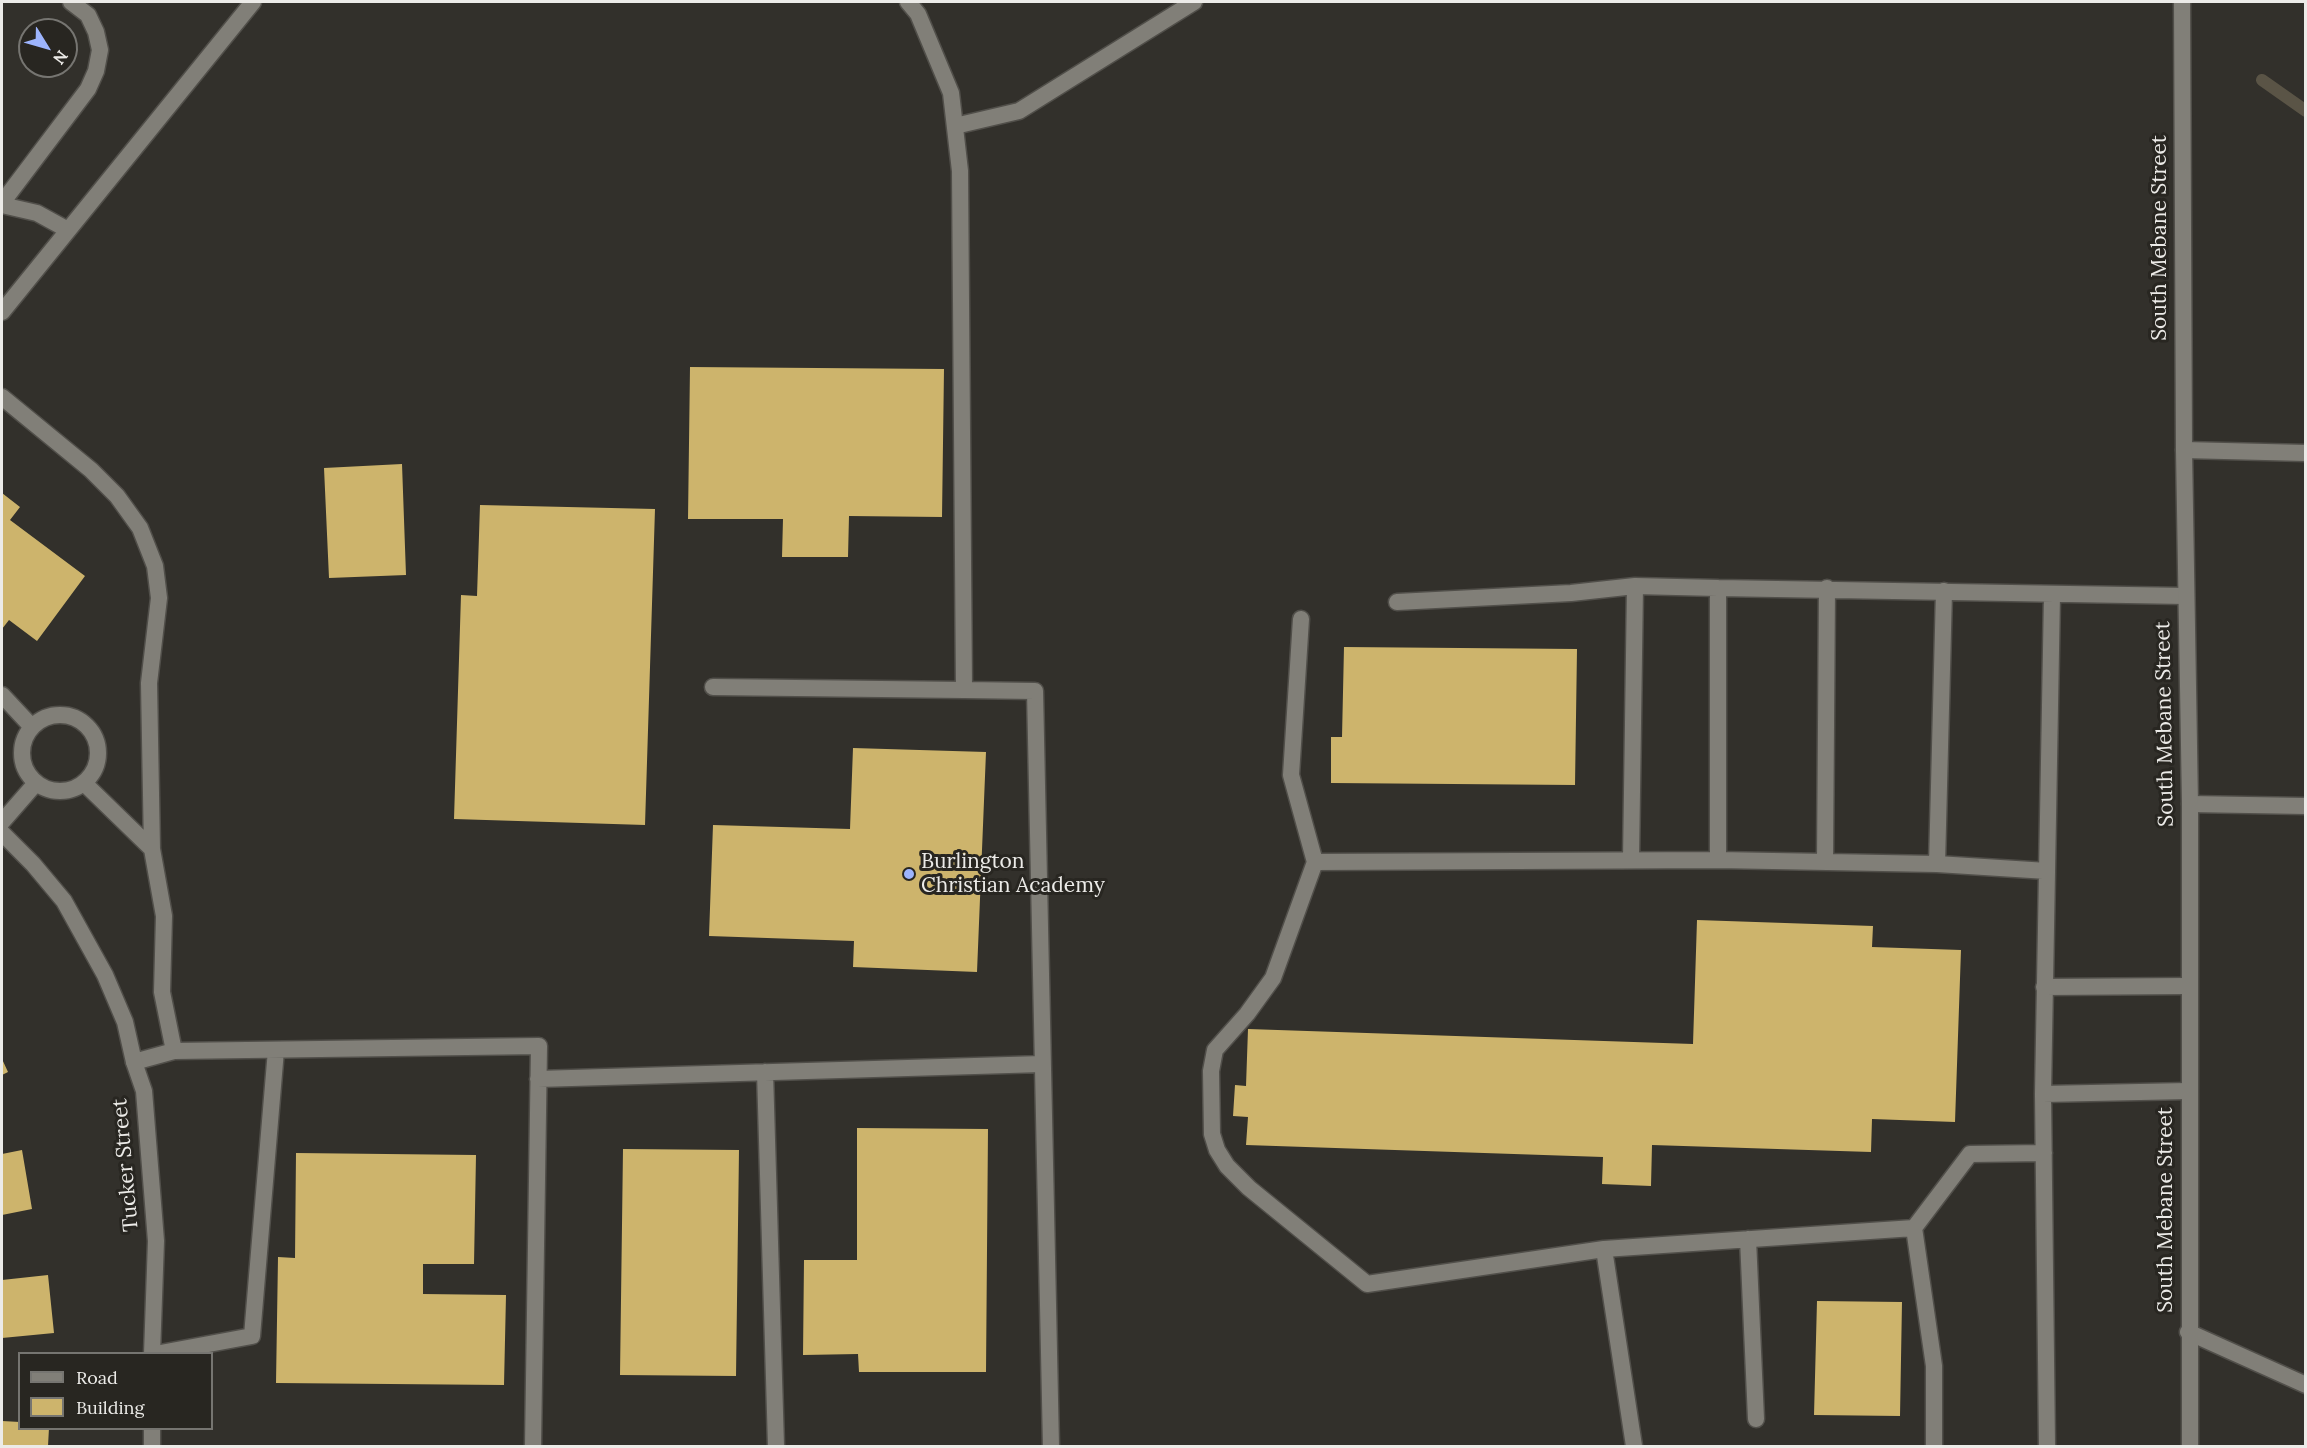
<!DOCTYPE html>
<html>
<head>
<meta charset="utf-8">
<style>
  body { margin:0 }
  #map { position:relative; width:2307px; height:1448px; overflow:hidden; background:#32302b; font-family:Lora,serif }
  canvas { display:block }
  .frame { position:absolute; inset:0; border:3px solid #ecebe8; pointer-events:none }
  .legend { position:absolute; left:18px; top:1352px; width:195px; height:78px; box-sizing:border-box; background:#282621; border:2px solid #767571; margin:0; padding:8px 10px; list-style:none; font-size:18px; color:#ecebe8 }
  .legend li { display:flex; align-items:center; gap:12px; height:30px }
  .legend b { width:30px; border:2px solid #767571 }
  .north { position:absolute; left:18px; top:18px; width:60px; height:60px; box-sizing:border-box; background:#282621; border:2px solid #767571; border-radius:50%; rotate:127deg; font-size:16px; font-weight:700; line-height:24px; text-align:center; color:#ecebe8 }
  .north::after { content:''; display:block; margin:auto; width:21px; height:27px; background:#9db4fd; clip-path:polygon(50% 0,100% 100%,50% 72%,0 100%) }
</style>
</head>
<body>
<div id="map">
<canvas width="2307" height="1448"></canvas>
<div class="frame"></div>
<ul class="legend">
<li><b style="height:8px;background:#817f78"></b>Road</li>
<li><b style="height:16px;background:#cdb46c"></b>Building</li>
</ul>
<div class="north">N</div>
</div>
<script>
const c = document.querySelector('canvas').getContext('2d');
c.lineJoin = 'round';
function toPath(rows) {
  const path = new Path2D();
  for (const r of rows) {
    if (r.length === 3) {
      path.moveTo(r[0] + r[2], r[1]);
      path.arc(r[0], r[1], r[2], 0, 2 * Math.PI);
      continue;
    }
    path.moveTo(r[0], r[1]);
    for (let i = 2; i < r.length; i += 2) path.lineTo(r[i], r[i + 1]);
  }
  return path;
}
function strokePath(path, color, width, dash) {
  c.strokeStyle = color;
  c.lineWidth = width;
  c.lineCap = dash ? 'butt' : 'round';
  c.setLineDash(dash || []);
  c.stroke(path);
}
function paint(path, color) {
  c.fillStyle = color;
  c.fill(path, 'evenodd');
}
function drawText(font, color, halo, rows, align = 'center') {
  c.font = font + ' Lora,serif';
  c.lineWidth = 6;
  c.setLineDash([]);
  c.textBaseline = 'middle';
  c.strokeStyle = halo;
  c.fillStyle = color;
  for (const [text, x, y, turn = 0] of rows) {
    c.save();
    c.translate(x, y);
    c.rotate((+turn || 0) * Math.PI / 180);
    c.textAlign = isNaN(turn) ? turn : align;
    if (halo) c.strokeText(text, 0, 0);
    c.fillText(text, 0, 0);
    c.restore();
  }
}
strokePath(toPath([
  [2262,80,2306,111]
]), '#5a5446', 12);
paint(toPath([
  [690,367,944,369,942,517,849,516,848,557,782,557,783,519,688,519],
  [402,464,406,575,329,578,324,468],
  [2,493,20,507,10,520,85,576,37,641,9,620,2,629],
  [480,505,655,509,645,825,454,819,461,595,477,596],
  [1344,647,1577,649,1575,785,1331,783,1331,737,1342,737],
  [853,748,986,752,977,972,853,967,854,941,709,936,713,825,850,829],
  [1697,920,1873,926,1872,947,1961,950,1955,1122,1872,1119,1871,1152,1652,1145,1651,1186,1602,1184,1603,1157,1246,1145,1248,1117,1233,1116,1235,1085,1246,1086,1248,1029,1693,1044],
  [2,1059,8,1072,2,1075],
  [857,1128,988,1129,986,1372,859,1372,858,1354,803,1355,804,1260,857,1260],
  [623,1149,739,1150,736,1376,620,1375],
  [22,1150,32,1209,2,1215,2,1154],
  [296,1153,476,1155,474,1264,423,1264,423,1294,506,1295,504,1385,276,1383,278,1257,295,1258],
  [48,1275,54,1333,2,1338,2,1280],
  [1817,1301,1902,1302,1900,1416,1814,1415],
  [2,1421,20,1422,20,1428,49,1428,48,1446,2,1446]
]), '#cdb46c');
const service = toPath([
  [908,2,918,14,951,93,960,171,964,690,1035,691,1051,1446],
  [955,126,1019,111,1194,2],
  [2,203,88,89,96,71,100,50,96,32,88,15,71,2],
  [2,205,37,213,68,230],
  [2,312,253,2],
  [2,397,91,470,117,496,140,528,155,566,159,598,149,683,152,849,84,783],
  [2184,450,2306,453],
  [1397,602,1571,593,1635,586],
  [1301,619,1291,775,1315,862],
  [713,687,964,690],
  [2,695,32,727],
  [60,753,38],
  [2,822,36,783],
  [1631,860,1635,586,1718,588],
  [1718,860,1937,864,2047,871],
  [1825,862,1827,588],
  [1937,864,1944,591],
  [2044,987,2188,986],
  [174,1051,539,1046,533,1446],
  [134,1062,174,1051,162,992,164,916,152,849],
  [765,1072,776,1446],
  [538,1079,1042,1064],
  [2043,1094,2188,1091],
  [1914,1228,1970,1154,2044,1153],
  [1748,1239,1756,1419],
  [1604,1249,1914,1228,1934,1366,1934,1446],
  [155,1354,252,1336,276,1050],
  [1634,1446,1604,1249,1367,1284,1249,1188,1227,1166,1217,1150,1212,1134,1211,1071,1215,1050,1247,1014,1273,978,1315,862,1718,860,1718,588,2186,596],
  [2047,1446,2043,1094,2052,595]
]);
const minor = toPath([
  [2190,804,2306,806],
  [2188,1332,2306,1385]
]);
const tertiary = toPath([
  [2182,2,2184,450,2190,804,2190,1446],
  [2,833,33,864,64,901,105,975,125,1022,134,1062,144,1091,156,1241,152,1354],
  [152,1428,152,1446]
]);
strokePath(service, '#514f4a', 19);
strokePath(minor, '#514f4a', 19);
strokePath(tertiary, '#514f4a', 19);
strokePath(service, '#817f78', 16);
strokePath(minor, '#817f78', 16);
strokePath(tertiary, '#817f78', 16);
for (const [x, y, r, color] of [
  [909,874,6,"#9db4fd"]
]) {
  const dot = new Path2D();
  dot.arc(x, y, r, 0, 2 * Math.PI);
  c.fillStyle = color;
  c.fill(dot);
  strokePath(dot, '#282621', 2);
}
drawText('21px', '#ecebe8', '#282621', [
  ["South Mebane Street",2160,238,-90],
  ["South Mebane Street",2165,724,-91],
  ["Tucker Street",126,1165,-95],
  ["South Mebane Street",2166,1210,-90]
]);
drawText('21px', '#ecebe8', '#282621', [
  ["Burlington",921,862],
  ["Christian Academy",921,886]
], 'left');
</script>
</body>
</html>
